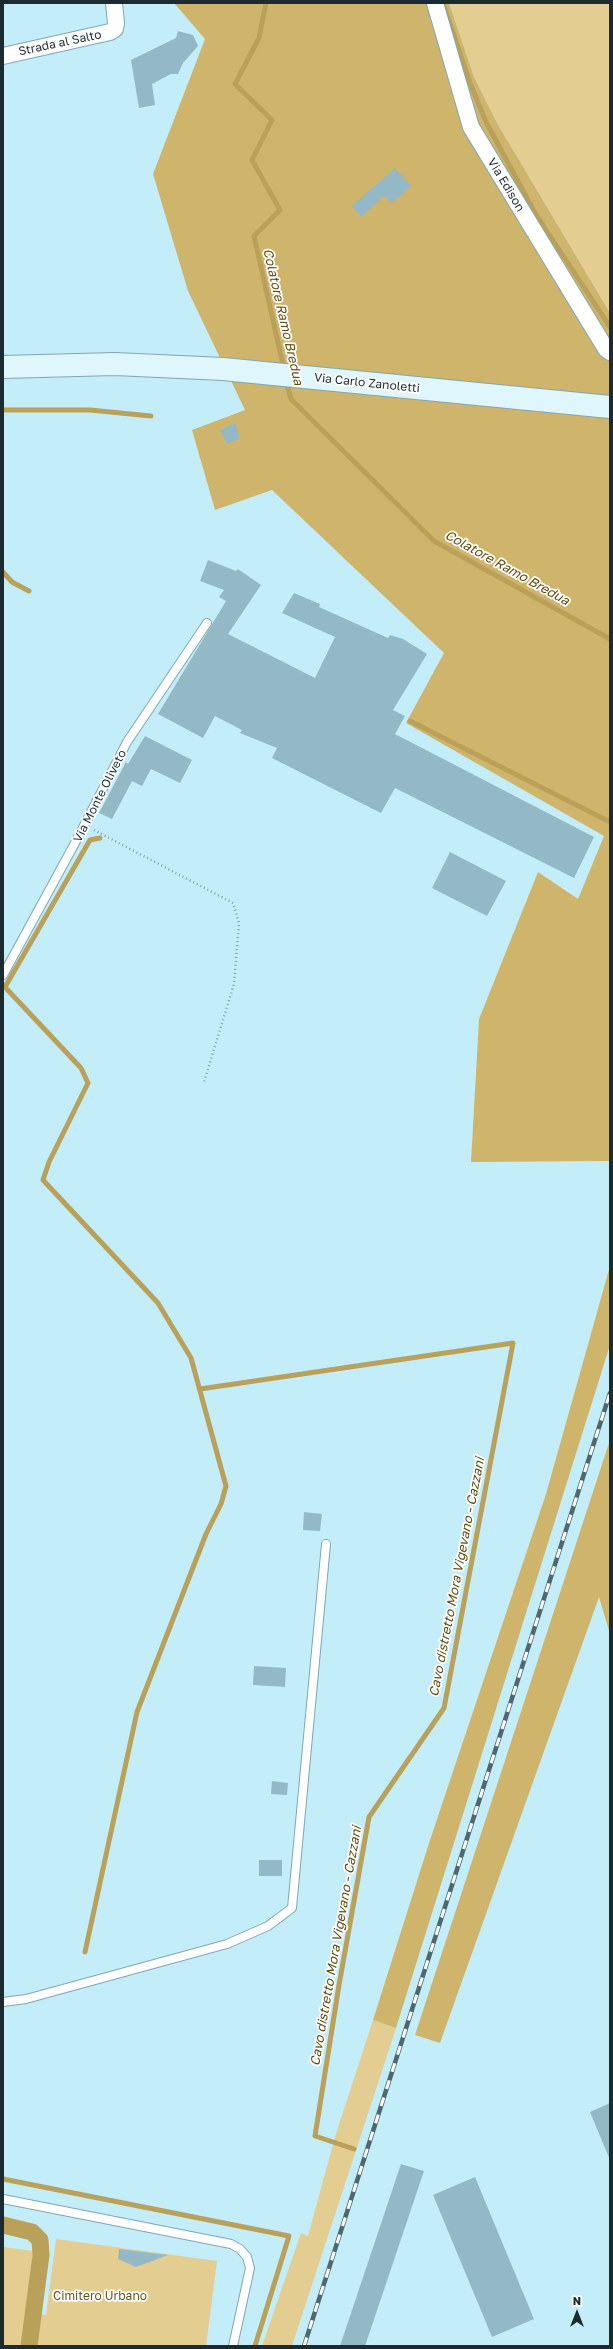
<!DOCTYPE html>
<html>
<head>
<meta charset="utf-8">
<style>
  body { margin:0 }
  #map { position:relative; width:613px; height:2349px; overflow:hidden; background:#c4edfa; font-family:"Golos Text",sans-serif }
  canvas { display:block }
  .frame { position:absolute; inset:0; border:4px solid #1b2b30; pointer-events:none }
  .north { position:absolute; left:557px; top:2293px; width:40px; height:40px; -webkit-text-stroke:3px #fff; paint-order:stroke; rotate:0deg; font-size:11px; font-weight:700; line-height:16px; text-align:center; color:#1b2b30 }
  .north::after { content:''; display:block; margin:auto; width:14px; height:18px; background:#1b2b30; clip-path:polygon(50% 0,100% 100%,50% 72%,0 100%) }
</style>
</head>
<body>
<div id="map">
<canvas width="613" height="2349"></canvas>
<div class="frame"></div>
<div class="north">N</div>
</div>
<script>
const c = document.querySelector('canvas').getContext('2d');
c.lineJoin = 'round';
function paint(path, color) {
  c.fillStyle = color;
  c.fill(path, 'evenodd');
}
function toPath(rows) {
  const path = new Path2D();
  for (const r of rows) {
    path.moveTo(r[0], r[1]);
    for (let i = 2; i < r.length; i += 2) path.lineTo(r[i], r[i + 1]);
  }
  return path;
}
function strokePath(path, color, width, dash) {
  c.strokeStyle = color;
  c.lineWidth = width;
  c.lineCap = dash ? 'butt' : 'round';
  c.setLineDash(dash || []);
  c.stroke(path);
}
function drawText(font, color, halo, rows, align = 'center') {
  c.font = font + ' "Golos Text",sans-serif';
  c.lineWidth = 3.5;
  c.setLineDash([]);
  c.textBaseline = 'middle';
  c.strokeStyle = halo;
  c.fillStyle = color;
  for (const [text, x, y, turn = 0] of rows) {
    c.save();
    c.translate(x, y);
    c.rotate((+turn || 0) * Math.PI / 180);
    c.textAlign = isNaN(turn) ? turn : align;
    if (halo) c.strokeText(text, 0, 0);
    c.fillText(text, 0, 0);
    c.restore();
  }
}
paint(toPath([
  [449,3,610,3,610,313,497,123,474,77],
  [373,2020,396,2028,292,2346,262,2346,301,2233,308,2236,335,2137],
  [56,2239,217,2261,206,2346,36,2346,38,2327,24,2325,21,2346,3,2346,3,2247,33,2251,26,2311,46,2315]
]), '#e3cd90');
paint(toPath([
  [174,3,449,3,474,77,497,123,610,313,610,1161,471,1162,479,1019,538,872,578,899,604,836,406,723,444,653,272,490,215,510,192,430,245,410,188,291,153,174,205,39],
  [610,1266,610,1345,396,2028,373,2020,430,1840,546,1494],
  [610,1440,610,1634,599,1597,440,2043,415,2035]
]), '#cfb56c');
strokePath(toPath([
  [266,3,259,38,235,84,272,120,252,160,280,210,254,236,284,369],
  [443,3,470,83,486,122,535,213,610,327],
  [286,381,291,399,434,541,610,639],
  [3,410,90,410,151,416],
  [3,572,12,582,29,591],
  [410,721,610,822],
  [3,985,81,1068,88,1083,49,1162,43,1180,158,1303,191,1358,226,1486,221,1504,206,1534,137,1712,85,1952],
  [5,987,90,840,100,838],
  [200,1389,513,1343,444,1708,369,1817,339,1985,315,2136,354,2149],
  [3,2179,289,2236,255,2346]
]), '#baa159', 5);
strokePath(toPath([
  [3,2225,32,2232,40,2240,41,2255,29,2346]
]), '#baa159', 17);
paint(toPath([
  [178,31,193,35,198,46,183,63,178,74,171,74,152,84,155,105,139,108,131,60,176,38],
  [395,168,411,186,392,203,384,196,361,217,352,206],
  [235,423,240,438,227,444,220,430],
  [208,560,236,571,238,569,261,585,228,634,315,678,335,637,282,613,294,593,320,604,319,607,388,638,390,635,403,639,427,654,393,710,405,716,395,734,594,837,574,878,395,788,381,813,272,758,277,748,240,733,242,730,215,716,203,738,158,714,226,601,219,597,224,590,200,581],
  [145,736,192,760,180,783,151,769,142,786,132,781,112,819,99,813,126,762,128,764],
  [450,852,506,881,487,916,432,888],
  [304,1512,322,1514,320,1531,303,1530],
  [254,1666,286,1668,285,1687,253,1685],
  [272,1781,288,1783,287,1795,271,1794],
  [259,1860,282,1860,282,1876,259,1876],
  [610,2103,610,2160,590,2112],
  [401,2164,424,2171,365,2346,340,2346],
  [475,2177,534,2319,492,2337,433,2195],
  [119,2249,168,2255,136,2267,118,2259]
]), '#92b9c5');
const service = toPath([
  [3,975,75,843,127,742,207,623],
  [3,2002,26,1999,227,1944,268,1926,292,1908,326,1544],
  [3,2199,231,2244,240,2249,247,2257,250,2268,233,2346]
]);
const minor = toPath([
  [435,3,471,127,606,349,610,352],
  [3,56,110,32,115,29,116,23,114,3]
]);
const secondary = toPath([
  [3,367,115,364,223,369,610,407]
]);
strokePath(service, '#80a7b2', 10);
strokePath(minor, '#80a7b2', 18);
strokePath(secondary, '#80a7b2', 24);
strokePath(toPath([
  [94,830,233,903,239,923,234,984,204,1082]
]), '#82a1ab', 2.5, [1, 3]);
strokePath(service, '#fff', 8);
strokePath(minor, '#fff', 16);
strokePath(secondary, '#e0f6fd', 22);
const rail = toPath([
  [304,2346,610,1393]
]);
strokePath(rail, '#4f676e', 4.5);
strokePath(rail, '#fff', 3, [9]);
drawText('12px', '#1b2b30', '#fff', [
  ["Strada al Salto",60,43,-12],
  ["Via Edison",506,185,59],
  ["Via Carlo Zanoletti",367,383,6],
  ["Via Monte Oliveto",100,796,-63]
]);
drawText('12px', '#65531c', '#fff', [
  ["Cimitero Urbano",100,2296]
]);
drawText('italic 13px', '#5f4d15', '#fff', [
  ["Colatore Ramo Bredua",283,317,77],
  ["Colatore Ramo Bredua",507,568,29],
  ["Cavo distretto Mora Vigevano - Cazzani",457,1577,-79],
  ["Cavo distretto Mora Vigevano - Cazzani",336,1946,-80]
]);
</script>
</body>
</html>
